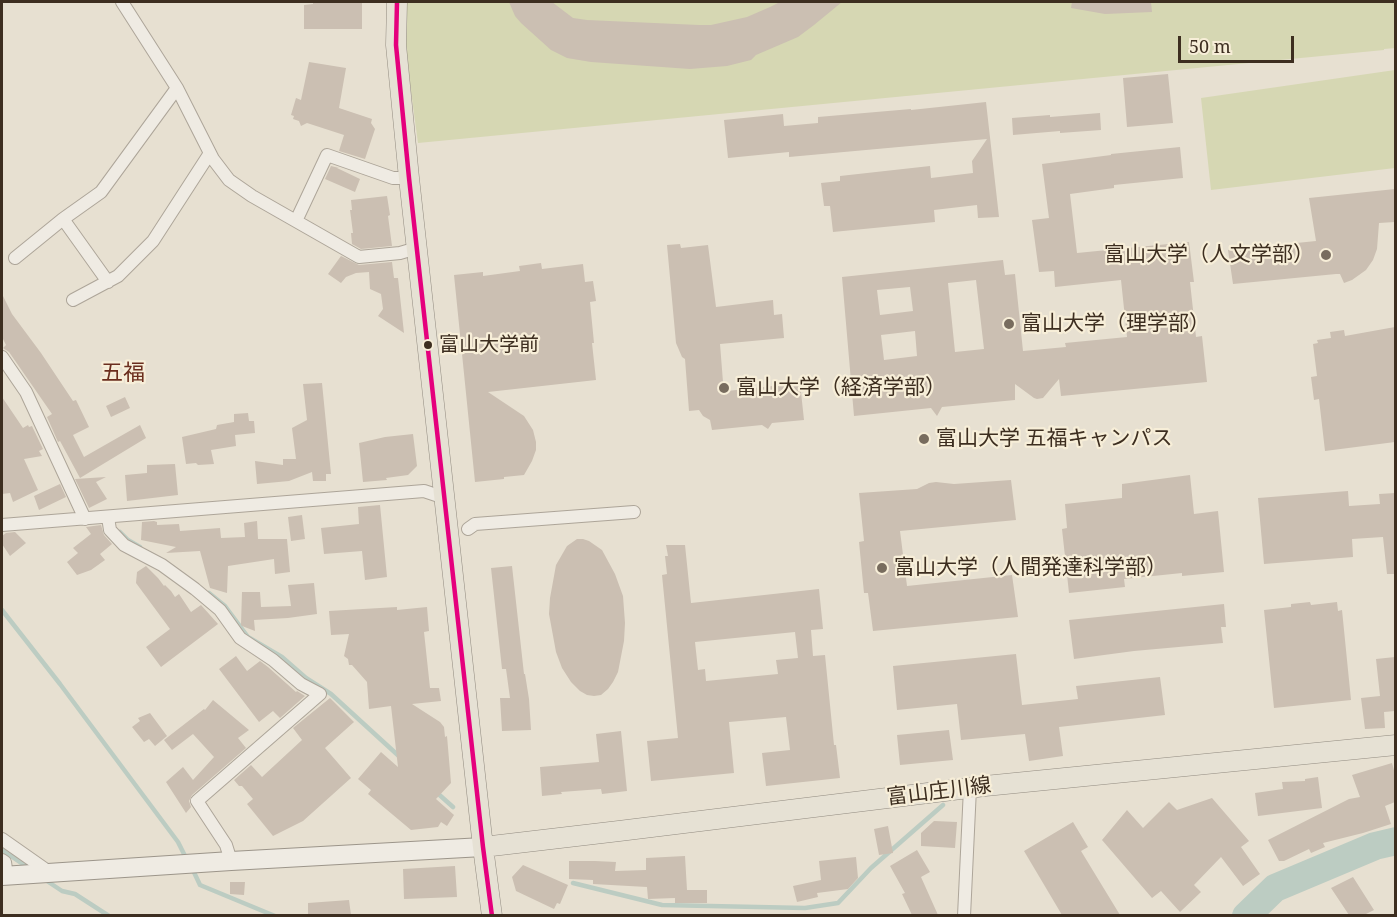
<!DOCTYPE html>
<html>
<head>
<meta charset="utf-8">
<style>
  body { margin:0 }
  #map { position:relative; width:1397px; height:917px; overflow:hidden; background:#e7e0d1; font-family:"Noto Serif",serif }
  canvas { display:block }
  .frame { position:absolute; inset:0; border:3px solid #3d2e20; pointer-events:none }
  .scale { position:absolute; left:1178px; top:36px; width:116px; height:27px; box-sizing:border-box; border:3px solid #3d2e20; border-top:0; padding-left:8px; font-size:18px; line-height:21px; white-space:nowrap; color:#3d2e20; -webkit-text-stroke:4px #f7eed8; paint-order:stroke }
</style>
</head>
<body>
<div id="map">
<canvas width="1397" height="917"></canvas>
<div class="frame"></div>
<div class="scale">50 m</div>
</div>
<script>
const c = document.querySelector('canvas').getContext('2d');
c.lineJoin = 'round';
function paint(path, color) {
  c.fillStyle = color;
  c.fill(path, 'evenodd');
}
function toPath(rows) {
  const path = new Path2D();
  for (const r of rows) {
    path.moveTo(r[0], r[1]);
    for (let i = 2; i < r.length; i += 2) path.lineTo(r[i], r[i + 1]);
  }
  return path;
}
function strokePath(path, color, width, dash) {
  c.strokeStyle = color;
  c.lineWidth = width;
  c.lineCap = dash ? 'butt' : 'round';
  c.setLineDash(dash || []);
  c.stroke(path);
}
function drawText(font, color, halo, rows, align = 'center') {
  c.font = font + ' "Noto Serif","Noto Sans JP",serif';
  c.lineWidth = 4.5;
  c.setLineDash([]);
  c.textBaseline = 'middle';
  c.strokeStyle = halo;
  c.fillStyle = color;
  for (const [text, x, y, turn = 0] of rows) {
    c.save();
    c.translate(x, y);
    c.rotate((+turn || 0) * Math.PI / 180);
    c.textAlign = isNaN(turn) ? turn : align;
    if (halo) c.strokeText(text, 0, 0);
    c.fillText(text, 0, 0);
    c.restore();
  }
}
paint(toPath([
  [399,2,1395,2,1396,48,1384,49,1384,50,418,143],
  [1395,70,1395,168,1211,190,1201,98]
]), '#d6d7b3');
strokePath(toPath([
  [120,532,128,540,140,547],
  [209,593,225,606,248,637,282,657,306,678,331,694,401,758],
  [2,610,60,684,178,842,186,858],
  [435,791,453,807],
  [2,850,30,869],
  [192,868,200,885,275,916],
  [44,879,62,891,75,894,109,916],
  [573,883,662,905,805,908,838,903,871,868,943,805]
]), '#bcccc2', 4.5);
strokePath(toPath([
  [1246,916,1275,888,1375,846,1396,841]
]), '#bcccc2', 28);
paint(toPath([
  [313,2,362,2,362,29,304,29,304,5,313,4],
  [509,2,552,2,573,18,587,20,699,25,711,25,747,17,770,7,780,2,842,2,814,25,798,37,756,55,751,60,727,66,690,69,591,62,567,58,551,50,521,23,515,16],
  [1072,2,1151,2,1152,12,1105,14,1071,8],
  [309,62,346,68,339,108,372,119,371,123,375,129,365,159,339,151,344,135,307,123,301,126,299,121,293,119,294,116,291,115,296,98,301,100],
  [1168,74,1173,123,1127,127,1123,78],
  [986,102,999,217,978,218,977,205,934,210,935,222,833,232,830,206,824,206,821,183,840,181,840,176,930,166,931,178,973,173,972,161,987,139,789,157,789,152,728,158,724,120,783,114,784,126,818,123,818,117,911,109,911,110],
  [1100,113,1101,130,1060,133,1060,131,1013,135,1012,118,1050,115,1050,117],
  [1180,147,1183,178,1114,185,1114,188,1070,194,1077,253,1189,242,1194,282,1190,282,1196,337,1202,336,1207,382,1061,396,1059,379,1043,398,1037,399,1034,398,1015,384,1015,400,942,407,937,416,931,408,854,416,842,277,1003,260,1005,275,1015,274,1023,351,1066,347,1065,343,1127,337,1121,280,1055,287,1054,271,1039,272,1032,220,1049,218,1042,164,1111,155,1111,154],
  [976,280,984,349,955,352,948,283],
  [910,287,913,311,880,315,877,290],
  [915,331,917,356,884,360,881,335],
  [331,166,339,168,337,168,360,179,355,192,325,179],
  [1395,189,1395,222,1379,223,1377,249,1373,260,1366,270,1352,280,1344,283,1340,274,1336,274,1233,284,1228,250,1316,241,1309,198],
  [387,196,390,215,388,216,392,246,361,249,352,244,351,233,353,233,350,210,352,210,351,200],
  [680,244,681,248,708,245,716,307,773,300,774,315,782,314,784,338,720,344,723,382,726,382,727,391,800,383,804,420,772,423,768,429,762,425,712,430,710,420,703,416,699,410,689,411,685,359,682,357,676,343,667,245],
  [341,256,359,265,392,262,394,278,398,278,404,333,378,316,383,309,381,294,370,289,369,272,356,273,346,277,341,283,328,274],
  [541,263,542,269,583,264,585,282,593,281,596,301,590,302,594,343,592,343,596,380,488,392,524,416,533,430,536,442,536,450,532,461,524,475,504,477,504,479,475,482,454,275,483,272,483,276,520,271,519,266],
  [2,294,12,314,41,353,73,401,76,400,89,427,73,435,84,457,140,425,146,438,80,478,60,441,58,442,47,417,52,414,9,352,3,348,6,345,2,337],
  [1395,327,1395,442,1325,451,1319,399,1314,400,1311,377,1317,376,1313,344,1318,343,1317,340,1331,338,1330,332,1344,330,1345,336],
  [322,383,331,474,326,474,326,481,313,481,312,472,289,481,257,484,255,461,283,465,283,459,296,459,292,428,307,420,303,384],
  [2,397,23,428,28,425,29,427,32,426,43,449,39,451,42,456,24,459,38,490,13,502,10,493,2,494],
  [125,397,130,408,111,417,106,406],
  [248,413,249,421,254,421,255,433,235,435,236,446,211,450,214,464,198,465,196,463,186,464,182,437,216,429,217,425,234,422,234,414],
  [413,434,417,466,408,475,386,478,387,480,363,482,359,443,385,437],
  [175,464,178,495,127,501,125,475,147,473,147,465],
  [1190,475,1194,514,1218,511,1224,572,1182,576,1182,573,1124,579,1125,587,1069,593,1062,529,1067,528,1065,504,1122,498,1122,484],
  [106,477,96,482,107,499,89,508,75,479],
  [1011,480,1016,520,900,531,907,586,1012,575,1018,617,873,631,868,593,864,593,859,542,864,541,859,493,917,489,929,483,936,482,954,484],
  [60,484,66,497,39,510,34,496],
  [1348,491,1349,506,1380,504,1379,494,1395,493,1395,574,1387,574,1383,537,1352,539,1353,557,1264,564,1258,498],
  [380,505,387,577,365,580,362,551,324,554,321,528,359,524,358,507],
  [302,515,305,539,291,541,288,517],
  [154,521,157,522,157,525,179,524,180,531,220,528,221,538,245,537,244,523,257,521,258,539,287,539,290,572,275,574,274,559,228,566,227,593,210,588,200,551,166,553,176,547,141,540,142,522],
  [101,525,104,535,112,544,100,554,105,560,91,570,77,575,67,562,78,553,73,548,91,534,86,527],
  [15,532,26,543,10,556,2,544,2,536,6,533],
  [577,539,583,539,589,541,602,550,615,574,623,596,625,623,624,641,618,672,613,682,608,689,601,695,594,696,587,695,580,691,571,682,562,668,556,652,549,614,550,598,556,565,567,546],
  [666,545,685,545,691,603,819,589,823,629,811,630,813,656,825,655,834,745,836,745,840,778,766,786,762,753,790,750,786,717,729,722,734,773,651,781,647,741,678,738,662,575,667,574,665,556,668,556],
  [795,632,798,658,776,660,778,674,706,681,705,669,698,670,695,642],
  [146,566,158,578,164,586,165,585,171,591,175,597,179,594,191,612,201,605,218,624,161,667,146,647,170,629,136,583,137,572],
  [512,566,524,674,525,674,529,699,531,730,502,731,500,698,510,698,506,669,502,669,491,568],
  [314,583,317,614,288,618,254,620,255,631,242,626,241,625,242,592,260,592,261,607,291,606,288,585],
  [1310,602,1311,605,1337,602,1338,611,1342,610,1351,700,1274,708,1264,610,1291,607,1291,604],
  [1224,604,1226,627,1221,627,1223,643,1134,651,1074,659,1069,620],
  [397,607,397,610,427,607,429,631,424,632,430,688,439,688,441,701,412,704,440,722,444,727,445,737,447,736,451,783,436,799,454,815,447,826,441,822,438,827,411,830,368,794,371,790,358,779,381,752,398,767,391,706,369,709,367,682,352,665,349,665,348,659,344,656,349,634,331,635,329,611],
  [1016,654,1022,705,1078,699,1076,686,1160,677,1165,715,1059,727,1063,756,1029,761,1025,734,961,740,957,704,897,710,893,666],
  [236,656,247,671,260,661,268,667,296,692,297,691,305,696,280,718,273,711,259,722,219,669],
  [1395,657,1395,711,1384,712,1385,728,1365,729,1361,698,1380,696,1376,659],
  [330,698,354,722,325,748,351,778,303,821,273,836,247,804,253,799,242,786,239,786,234,780,251,765,262,777,302,740,293,728],
  [213,700,249,730,238,738,246,748,192,795,189,801,191,807,186,813,166,782,183,767,193,780,214,757,193,734,172,750,164,740,204,709,205,710],
  [150,713,167,736,155,746,149,739,144,742,132,727,140,721,138,718],
  [949,730,953,760,900,765,897,735],
  [621,731,627,791,602,794,601,789,561,792,562,794,542,796,540,767,599,762,596,734],
  [1392,763,1395,774,1395,802,1385,806,1391,824,1363,833,1323,843,1325,847,1311,853,1309,849,1284,861,1279,861,1268,840,1349,799,1360,797,1352,775],
  [1318,777,1322,808,1258,816,1255,793,1283,789,1282,782,1305,781,1305,779],
  [1212,798,1249,841,1241,847,1260,874,1243,886,1221,857,1194,885,1201,892,1180,912,1161,891,1152,898,1102,840,1127,810,1143,828,1169,802,1177,810],
  [934,821,957,822,955,848,921,846,921,833],
  [1073,822,1088,847,1081,851,1120,915,1062,915,1024,851],
  [888,826,893,853,879,855,874,829],
  [917,850,930,872,921,877,938,915,912,915,902,894,905,893,890,866],
  [685,856,687,890,707,890,707,903,675,903,675,898,648,899,647,887,593,884,593,880,569,879,569,861,595,861,616,862,615,871,646,870,646,858],
  [856,857,858,878,848,889,817,893,818,897,797,902,793,886,821,880,819,861],
  [523,865,568,885,560,904,557,903,554,909,516,891,512,877],
  [455,866,457,897,404,899,403,869],
  [1353,877,1374,910,1364,915,1349,915,1331,888],
  [230,882,245,882,244,895,230,894],
  [349,900,351,915,308,915,308,903]
]), '#cbbfb2');
const street = toPath([
  [122,2,177,88,213,159,229,180,252,196,359,257,400,253,417,248],
  [63,219,108,282],
  [296,221,327,155,393,178,409,178],
  [15,258,63,219,101,192,177,88],
  [73,300,118,276,153,241,210,153],
  [2,357,26,392,85,519],
  [108,517,110,530,124,545,162,565,195,589,220,610,240,638,273,660,301,684,320,694,197,801,226,845,231,861],
  [2,525,424,491,445,498],
  [468,529,475,524,634,512],
  [2,839,49,872],
  [2,860,5,862,7,876],
  [964,916,970,788]
]);
const secondary = toPath([
  [2,876,231,861,483,847]
]);
const primary = toPath([
  [397,2,396,45,409,178,483,847,492,916],
  [483,847,619,831,985,786,1396,745]
]);
strokePath(street, '#ada599', 14);
strokePath(secondary, '#9c958a', 20);
strokePath(primary, '#928b80', 21);
strokePath(street, '#efebe3', 12);
strokePath(secondary, '#efebe3', 18);
strokePath(primary, '#e6e1d4', 20);
strokePath(toPath([
  [397,2,396,45,409,178,483,847,492,916]
]), '#e5007d', 4.5);
for (const [x, y, r, color] of [
  [1326,255,6,"#786c5e"],
  [1009,324,6,"#786c5e"],
  [428,345,5,"#3d2e20"],
  [724,388,6,"#786c5e"],
  [924,439,6,"#786c5e"],
  [882,568,6,"#786c5e"]
]) {
  const dot = new Path2D();
  dot.arc(x, y, r, 0, 2 * Math.PI);
  c.fillStyle = color;
  c.fill(dot);
  strokePath(dot, '#f7eed8', 2);
}
drawText('20px', '#3d2e20', '#f7eed8', [
  ["富山大学前",439,345]
], 'left');
drawText('21px', '#3d2e20', '#f7eed8', [
  ["富山大学（人文学部）",1314,255,"right"],
  ["富山大学（理学部）",1021,324],
  ["富山大学（経済学部）",736,388],
  ["富山大学 五福キャンパス",936,439],
  ["富山大学（人間発達科学部）",894,568]
], 'left');
drawText('21px', '#3d2e20', '#f7eed8', [
  ["富山庄川線",939,792,-7]
]);
drawText('22px', '#6b2e1e', '#f7eed8', [
  ["五福",123,374]
]);
</script>
</body>
</html>
